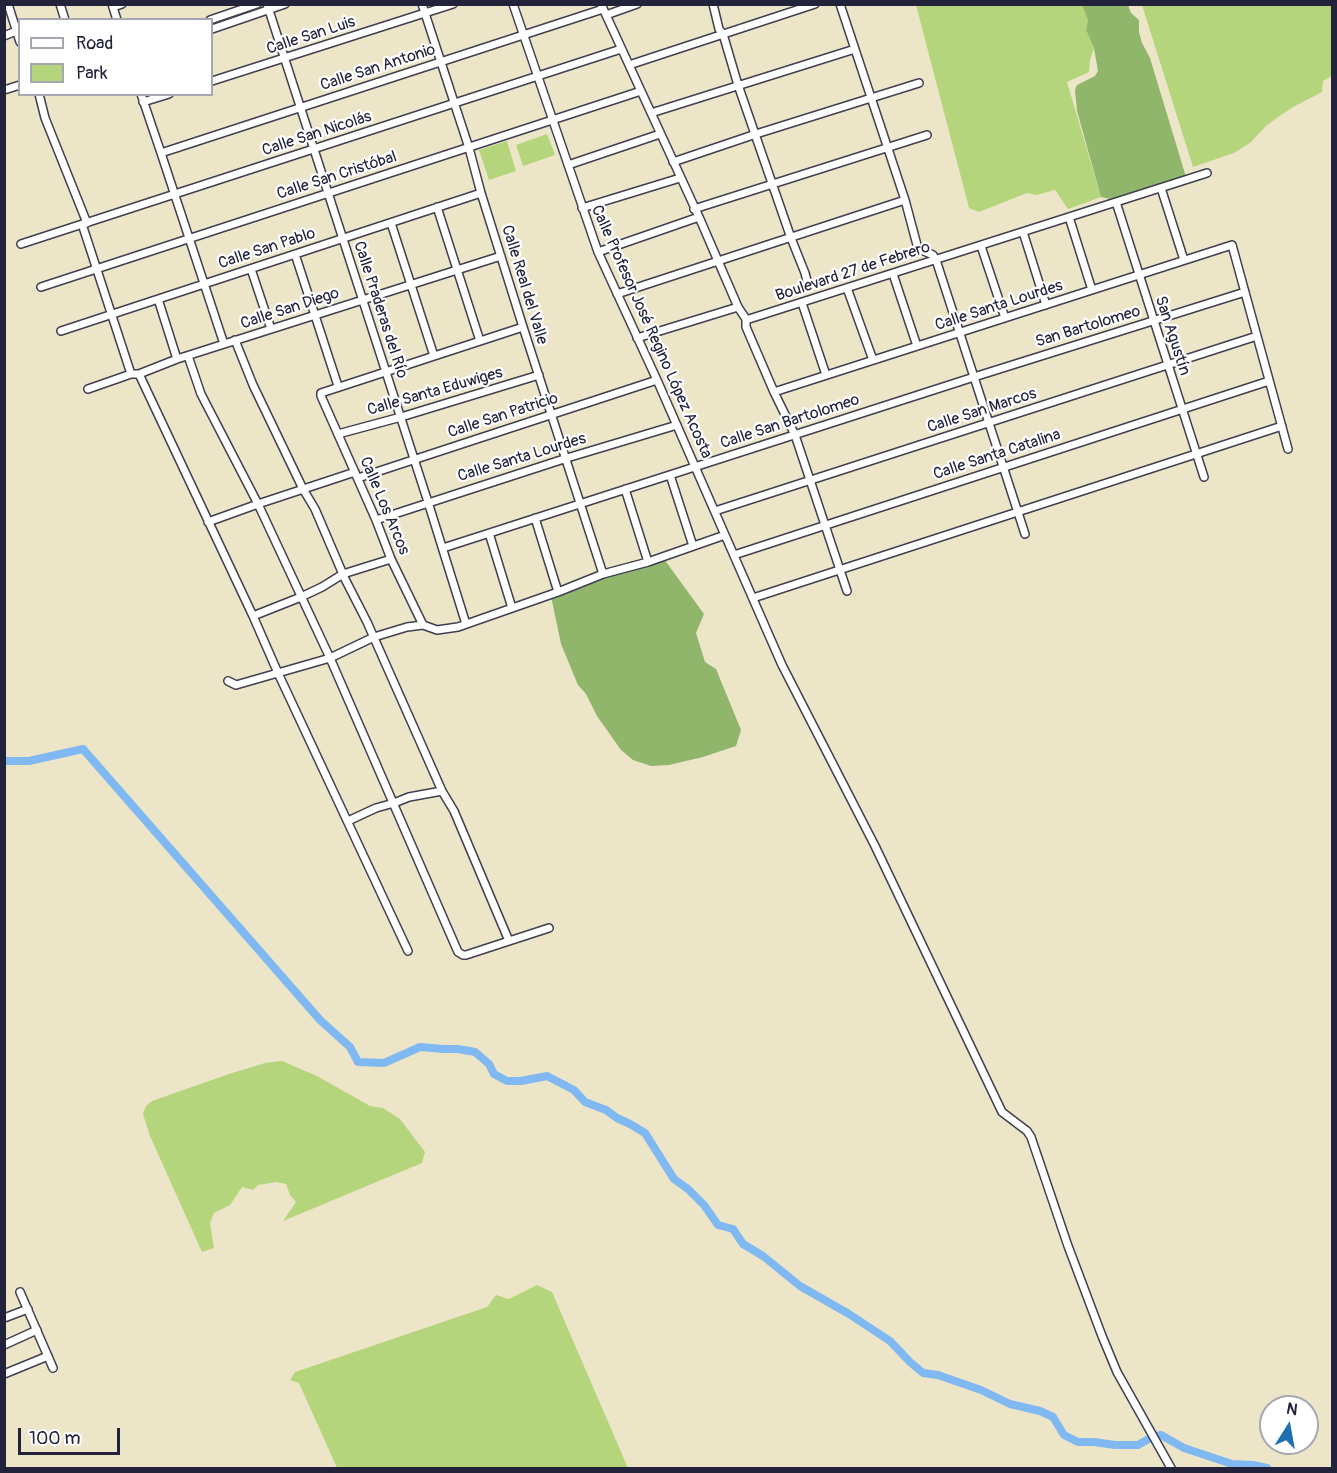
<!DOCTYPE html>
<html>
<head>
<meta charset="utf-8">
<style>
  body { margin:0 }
  #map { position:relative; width:1337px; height:1473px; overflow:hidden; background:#ede5c8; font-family:Pangolin,sans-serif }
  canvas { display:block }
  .frame { position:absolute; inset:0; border:6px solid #22223b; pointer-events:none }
  .legend { position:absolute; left:18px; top:18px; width:195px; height:78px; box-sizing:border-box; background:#fff; border:2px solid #a7a7b1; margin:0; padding:8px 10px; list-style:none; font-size:18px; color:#22223b }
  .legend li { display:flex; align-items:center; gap:12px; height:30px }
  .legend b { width:30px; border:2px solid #a7a7b1 }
  .north { position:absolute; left:1259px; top:1395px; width:60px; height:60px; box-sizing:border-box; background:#fff; border:2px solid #a7a7b1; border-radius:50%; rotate:11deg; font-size:16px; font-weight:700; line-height:24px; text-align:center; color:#22223b }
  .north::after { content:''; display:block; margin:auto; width:21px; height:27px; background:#1f6fb2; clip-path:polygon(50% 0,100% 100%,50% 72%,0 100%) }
  .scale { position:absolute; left:18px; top:1428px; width:102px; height:27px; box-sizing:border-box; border:3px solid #22223b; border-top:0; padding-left:8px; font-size:18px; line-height:21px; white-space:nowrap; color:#22223b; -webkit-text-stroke:4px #fff; paint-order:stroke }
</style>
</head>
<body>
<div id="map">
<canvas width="1337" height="1473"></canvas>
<div class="frame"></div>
<ul class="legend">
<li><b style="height:8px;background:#fff"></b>Road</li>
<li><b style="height:16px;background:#b5d57d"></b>Park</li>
</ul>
<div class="north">N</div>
<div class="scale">100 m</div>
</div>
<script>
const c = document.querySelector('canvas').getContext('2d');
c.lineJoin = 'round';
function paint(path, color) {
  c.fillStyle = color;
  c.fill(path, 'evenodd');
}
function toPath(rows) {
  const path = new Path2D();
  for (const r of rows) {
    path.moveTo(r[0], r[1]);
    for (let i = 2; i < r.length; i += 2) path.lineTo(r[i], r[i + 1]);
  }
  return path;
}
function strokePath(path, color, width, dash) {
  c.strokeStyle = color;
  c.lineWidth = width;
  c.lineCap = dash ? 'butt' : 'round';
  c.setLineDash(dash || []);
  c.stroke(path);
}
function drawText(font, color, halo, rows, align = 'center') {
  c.font = font + ' Pangolin,sans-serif';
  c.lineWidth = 4.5;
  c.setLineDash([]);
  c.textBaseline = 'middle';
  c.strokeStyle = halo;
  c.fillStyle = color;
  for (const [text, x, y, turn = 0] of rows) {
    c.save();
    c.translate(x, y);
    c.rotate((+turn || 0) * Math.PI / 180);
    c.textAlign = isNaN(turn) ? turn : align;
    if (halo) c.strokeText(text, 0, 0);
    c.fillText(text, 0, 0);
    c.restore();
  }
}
paint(toPath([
  [916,5,1082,5,1088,20,1086,30,1094,48,1090,60,1089,72,1067,82,1101,197,1068,209,1055,190,1037,195,1027,193,979,212,969,208],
  [1142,5,1332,5,1332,76,1323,81,1322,92,1293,107,1278,117,1266,126,1251,142,1234,153,1193,167],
  [547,134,555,155,523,166,516,145],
  [507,141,516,171,489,180,479,150],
  [282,1061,317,1076,370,1106,383,1108,400,1119,425,1152,422,1163,283,1221,296,1202,290,1195,286,1184,277,1182,258,1185,253,1190,242,1187,230,1205,214,1213,210,1223,214,1248,202,1252,150,1136,143,1114,146,1106,152,1101,232,1073,265,1063],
  [537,1285,552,1292,628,1468,337,1468,299,1383,290,1380,295,1372,487,1307,496,1295,509,1299]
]), '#b5d57d');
paint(toPath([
  [1082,5,1128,5,1131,13,1139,20,1139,32,1142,43,1150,58,1186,177,1115,200,1101,197,1077,111,1075,90,1077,85,1095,76,1098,71,1094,48,1086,30,1088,20],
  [664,559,704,614,696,633,705,662,716,669,741,730,736,746,703,757,669,765,651,766,633,760,621,750,597,716,586,694,578,685,561,644,551,596,558,590]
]), '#90b66c');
strokePath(toPath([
  [4,761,29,761,83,749,320,1020,350,1047,358,1062,384,1063,420,1047,443,1049,458,1049,475,1052,489,1064,494,1074,507,1081,521,1081,547,1076,574,1090,585,1102,606,1110,617,1118,630,1124,645,1133,674,1179,688,1189,704,1205,718,1225,733,1229,743,1244,763,1256,800,1286,849,1314,890,1341,910,1362,923,1373,938,1375,981,1390,1010,1404,1040,1411,1053,1417,1064,1435,1078,1442,1094,1442,1115,1445,1138,1445,1152,1437,1161,1435,1184,1448,1232,1464,1253,1465,1267,1468]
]), '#80b9f1', 8);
const minor = toPath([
  [8,4,20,42],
  [60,4,65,20],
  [112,4,117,20],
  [267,4,428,502,466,624],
  [422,4,469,148,481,193,523,327,603,574],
  [513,4,598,252,657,380,782,665,875,846,1002,1112,1027,1131,1031,1137,1068,1246,1102,1336,1117,1372,1171,1468],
  [601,4,699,217,738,307,746,319,746,327,774,392,795,435,847,591],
  [713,4,719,29,723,34,738,85,791,238,805,273,807,281],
  [840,4,905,200,917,245,919,249,933,255,936,260,1025,534],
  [113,7,122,4],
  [606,15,637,4],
  [210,20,257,4],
  [212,29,285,4],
  [4,36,16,31],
  [629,65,815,4],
  [212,81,453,4],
  [4,90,20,85],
  [39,94,45,118,87,223],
  [141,94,161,153,224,344],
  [143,102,169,94],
  [651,113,855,49],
  [161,153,603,9],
  [673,162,756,134,919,83],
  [568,165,660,134],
  [1161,188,1184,260],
  [1116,202,1204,477],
  [437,207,480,341],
  [582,208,680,178],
  [694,209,927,135],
  [1069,217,1092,290],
  [391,223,434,356],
  [82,224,131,374],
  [1023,232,1046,305],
  [21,244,621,49],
  [981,246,1005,318],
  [598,252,699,217],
  [295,254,338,386],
  [251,269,271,329],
  [893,274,917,346],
  [41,287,641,91],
  [847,288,873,360],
  [617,294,905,200],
  [158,299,177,359],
  [802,303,826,375],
  [746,319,749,319,1207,173],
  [61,331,481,193],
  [637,338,738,307],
  [235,340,253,385,303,489,315,509,345,579,367,622,442,791,454,811,509,941],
  [188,356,201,394,258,504,330,658,458,952,463,955,466,955,549,928],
  [139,374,253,616,278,673,408,951],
  [88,389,131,374,139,374,177,359,501,256],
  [774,392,1232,245,1288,449],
  [338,434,401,417,539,375],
  [670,475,693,546],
  [358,478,657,380],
  [625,489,648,562],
  [715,511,1257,336],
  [535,518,558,592],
  [376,520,567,458,677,425],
  [208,522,258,504,355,472],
  [489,533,512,608],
  [443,548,974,377,1245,292],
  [734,555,1269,381],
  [753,598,1282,426],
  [253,616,301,597,322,587,343,574,391,559],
  [423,625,391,559,376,520,321,396,321,393,523,327],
  [228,681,236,685,330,658,374,637,407,627,423,625,437,630,458,627,558,592,603,574,648,562,725,535],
  [348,821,376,808,394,803,409,797,442,791],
  [20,1292,53,1368],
  [4,1318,28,1309],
  [4,1345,37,1330],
  [4,1374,48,1356]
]);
strokePath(minor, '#403f50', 10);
strokePath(minor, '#fff', 7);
drawText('16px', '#22223b', '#fff', [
  ["Calle San Luis",311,36,-18],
  ["Calle San Antonio",378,68,-18],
  ["Calle San Nicolás",317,134,-18],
  ["Calle San Cristóbal",337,176,-18],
  ["Calle San Pablo",267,249,-18],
  ["Boulevard 27 de Febrero",853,272,-18],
  ["Calle Real del Valle",524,285,73],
  ["Calle Santa Lourdes",999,306,-18],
  ["Calle San Diego",290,309,-18],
  ["Calle Praderas del Río",380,310,72],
  ["San Bartolomeo",1088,327,-17],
  ["Calle Profesor José Regino López Acosta",651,332,66],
  ["San Agustín",1172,336,72],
  ["Calle Santa Eduwiges",435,392,-16],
  ["Calle San Marcos",982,411,-18],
  ["Calle San Patricio",503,416,-18],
  ["Calle San Bartolomeo",790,422,-18],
  ["Calle Santa Catalina",997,455,-18],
  ["Calle Santa Lourdes",522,458,-17],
  ["Calle Los Arcos",384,506,67]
]);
</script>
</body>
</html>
